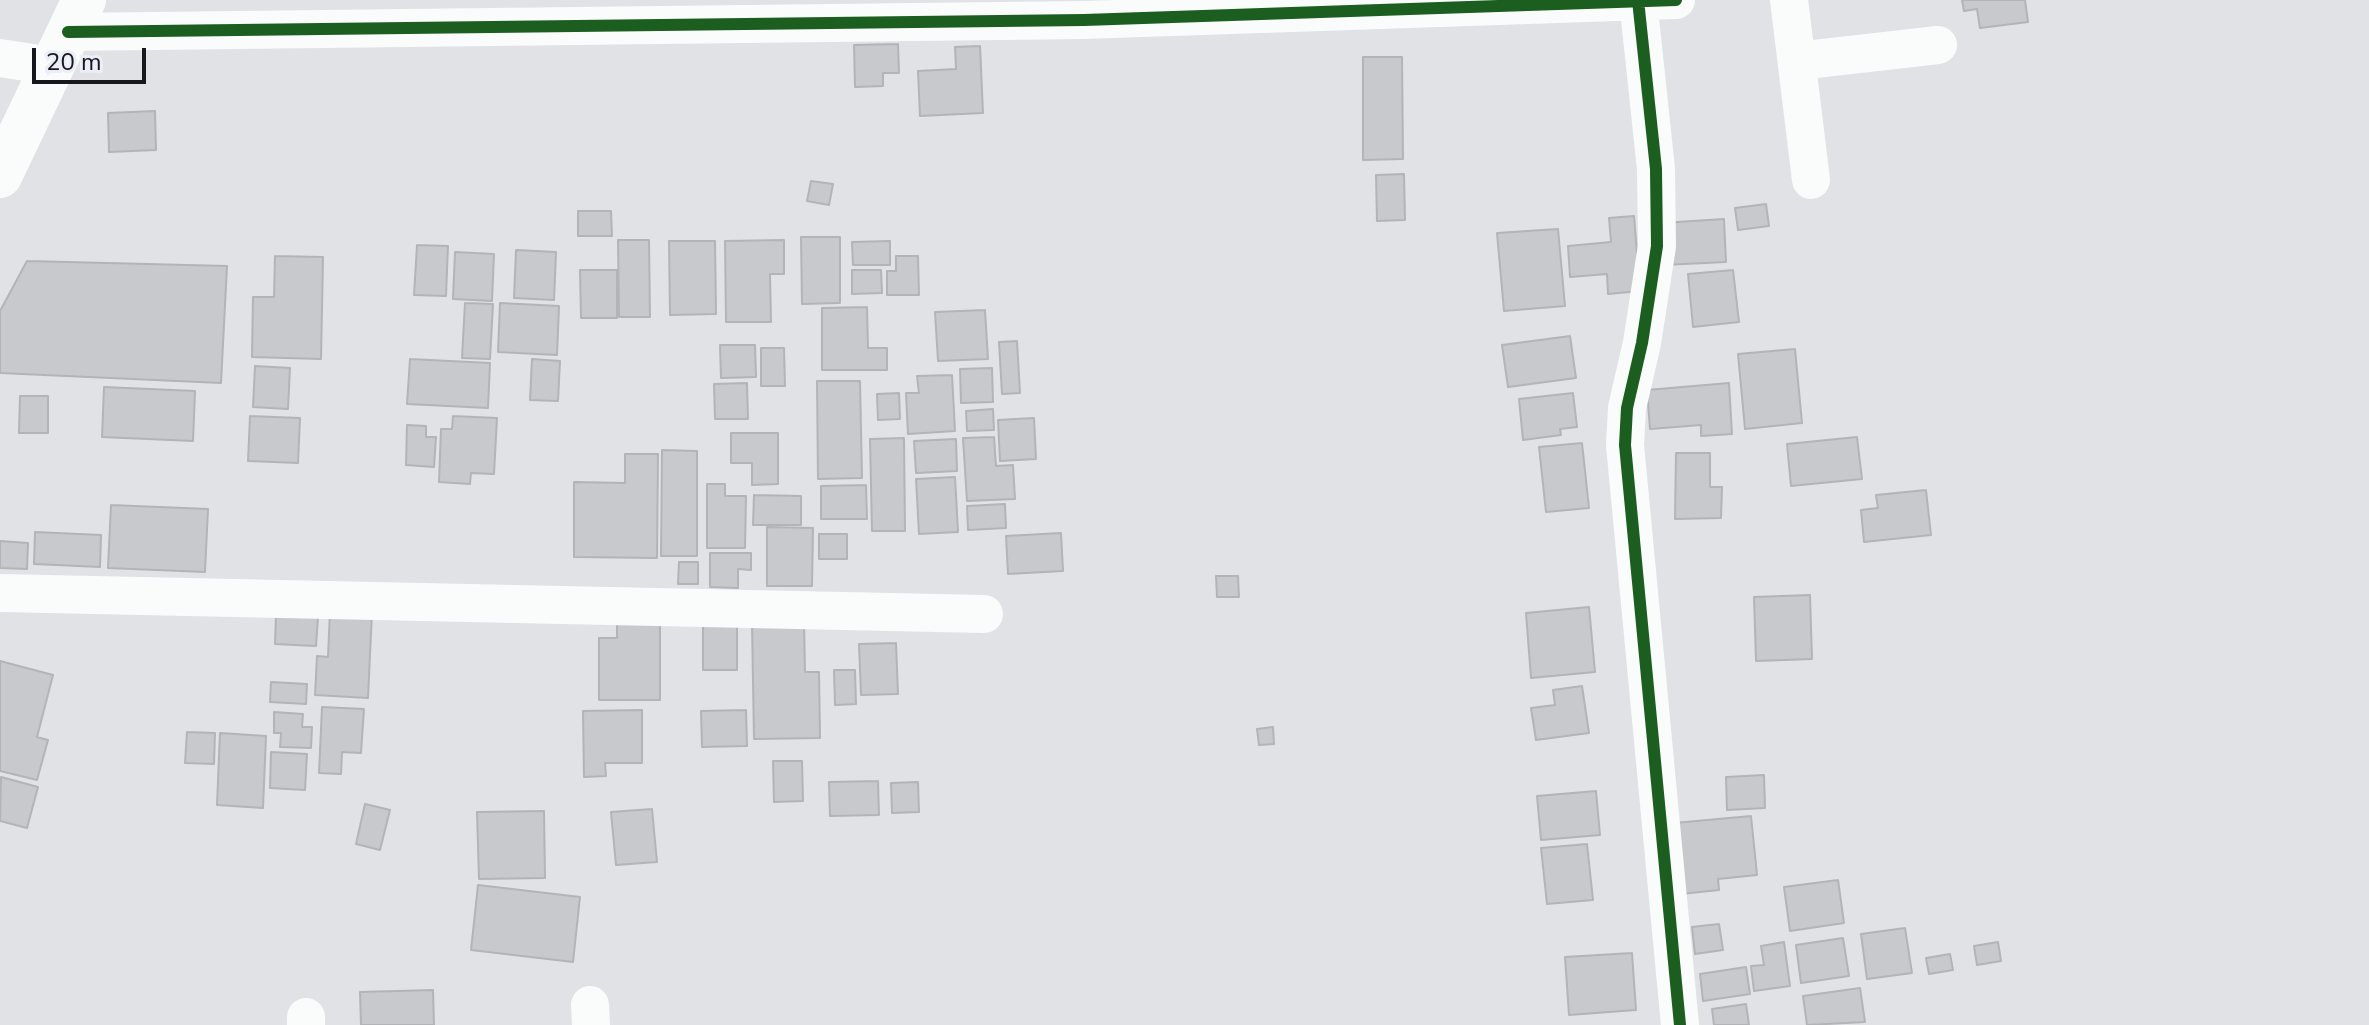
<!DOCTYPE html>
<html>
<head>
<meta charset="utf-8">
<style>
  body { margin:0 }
  #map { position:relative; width:2369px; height:1025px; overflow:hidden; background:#e0e2e6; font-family:"Nunito Sans",sans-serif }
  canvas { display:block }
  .scale { position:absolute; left:32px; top:48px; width:114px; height:36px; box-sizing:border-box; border:4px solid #16181b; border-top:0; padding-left:10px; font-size:24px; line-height:28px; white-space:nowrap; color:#16181b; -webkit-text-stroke:6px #eaeef7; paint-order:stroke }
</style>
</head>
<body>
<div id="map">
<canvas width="2369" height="1025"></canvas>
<div class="scale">20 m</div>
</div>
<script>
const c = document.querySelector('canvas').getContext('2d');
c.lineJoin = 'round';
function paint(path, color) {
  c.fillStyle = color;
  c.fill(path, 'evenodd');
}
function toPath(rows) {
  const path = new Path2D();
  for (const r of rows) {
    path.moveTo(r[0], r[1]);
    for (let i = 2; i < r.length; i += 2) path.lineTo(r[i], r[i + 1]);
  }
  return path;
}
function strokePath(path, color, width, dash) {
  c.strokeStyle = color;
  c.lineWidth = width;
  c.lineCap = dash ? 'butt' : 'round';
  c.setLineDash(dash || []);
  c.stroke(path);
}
const building = toPath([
  [1962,0,2025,0,2028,22,1980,28,1977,9,1964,11,1962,0],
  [898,44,899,73,883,73,883,86,855,87,854,45,898,44],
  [980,46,983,113,920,116,918,71,956,69,955,47,980,46],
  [1363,57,1402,57,1403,159,1363,160,1363,57],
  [155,111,156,150,109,152,108,113,155,111],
  [1404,174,1405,220,1377,221,1376,175,1404,174],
  [811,181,833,184,829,205,807,201,811,181],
  [1766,204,1769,226,1738,230,1735,208,1766,204],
  [578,211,611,211,612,236,578,236,578,211],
  [1634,216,1640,291,1608,294,1607,274,1570,277,1568,246,1611,242,1609,218,1634,216],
  [1724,219,1726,262,1663,265,1661,223,1724,219],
  [1558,229,1565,306,1504,311,1497,233,1558,229],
  [801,237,840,237,840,303,802,304,801,237],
  [618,240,649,240,650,317,619,317,618,240],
  [784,240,784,274,770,274,771,322,726,322,725,241,784,240],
  [669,241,715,241,716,314,670,315,669,241],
  [890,241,890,265,853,265,852,242,890,241],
  [417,245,448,246,446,296,414,295,417,245],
  [516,250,556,252,554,300,514,298,516,250],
  [455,252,494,254,492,301,453,299,455,252],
  [275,256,323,257,321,359,252,357,253,297,274,297,275,256],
  [896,256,918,256,919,295,887,295,887,271,896,271,896,256],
  [27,261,227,266,221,383,0,373,0,311,27,261],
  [580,270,617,270,617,318,581,318,580,270],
  [852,270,881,270,882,293,852,294,852,270],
  [1733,270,1739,322,1693,327,1688,274,1733,270],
  [465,303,493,304,490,359,462,358,465,303],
  [500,303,559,306,557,355,498,352,500,303],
  [867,307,868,348,887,348,887,370,822,370,822,308,867,307],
  [985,310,988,359,938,361,935,312,985,310],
  [1570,336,1576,378,1508,387,1502,345,1570,336],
  [1017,341,1020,393,1002,394,999,342,1017,341],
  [720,345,755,345,756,377,721,378,720,345],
  [761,348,784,348,785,386,761,386,761,348],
  [1795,349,1802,423,1745,429,1738,354,1795,349],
  [410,359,490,363,488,408,407,404,410,359],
  [532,359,560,361,558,401,530,400,532,359],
  [255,366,290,368,288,409,253,407,255,366],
  [992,368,993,402,961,403,960,369,992,368],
  [952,375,955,431,908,434,906,393,919,393,917,376,952,375],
  [817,381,860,381,862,478,818,479,817,381],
  [747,383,748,419,715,419,714,384,747,383],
  [1729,383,1732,434,1701,436,1701,425,1650,429,1647,390,1729,383],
  [104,387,195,391,193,441,102,437,104,387],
  [899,393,900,419,878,420,877,394,899,393],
  [1573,393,1577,427,1560,429,1561,435,1523,440,1519,399,1573,393],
  [20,396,48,396,48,433,19,433,20,396],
  [993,409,994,430,967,431,966,411,993,409],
  [250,416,300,418,298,463,248,461,250,416],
  [453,416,497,418,494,474,471,473,470,484,439,482,441,429,452,429,453,416],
  [1034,418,1036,459,1000,461,998,420,1034,418],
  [407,425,426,426,426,437,436,437,434,467,406,465,407,425],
  [731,433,778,433,778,484,752,485,752,463,731,463,731,433],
  [994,437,996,466,1013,465,1015,499,967,501,963,438,994,437],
  [1857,437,1862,479,1791,486,1787,444,1857,437],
  [904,438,905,531,872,531,870,439,904,438],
  [956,439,957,471,916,473,914,441,956,439],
  [1582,443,1589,508,1546,512,1539,447,1582,443],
  [662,450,697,451,697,556,661,556,662,450],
  [1676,453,1710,453,1710,487,1722,487,1721,518,1675,519,1676,453],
  [625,454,658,454,657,558,574,557,574,482,625,483,625,454],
  [955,477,958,532,919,534,916,479,955,477],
  [707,484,725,484,725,496,746,496,745,548,707,548,707,484],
  [866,485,867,519,821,519,821,486,866,485],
  [1926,490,1931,535,1864,542,1861,510,1878,508,1876,495,1926,490],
  [754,495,801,496,801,525,753,525,754,495],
  [1005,504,1006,528,968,530,967,506,1005,504],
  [111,505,208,509,205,572,108,568,111,505],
  [767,527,813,528,812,586,767,586,767,527],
  [35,532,101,535,100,567,34,564,35,532],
  [1061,533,1063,571,1008,574,1006,536,1061,533],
  [819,534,847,534,847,559,819,559,819,534],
  [0,541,28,543,27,569,0,568,0,541],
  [710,553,751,553,751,570,738,569,738,588,710,587,710,553],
  [679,562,698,562,698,584,678,584,679,562],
  [1216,576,1238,576,1239,597,1217,597,1216,576],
  [1810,595,1812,659,1756,661,1754,597,1810,595],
  [1589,607,1595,672,1531,678,1526,613,1589,607],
  [330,610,372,612,368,698,315,695,317,656,328,657,330,610],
  [276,615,318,617,316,646,275,644,276,615],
  [617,621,660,621,660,700,599,700,599,638,617,638,617,621],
  [703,622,737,622,737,670,703,670,703,622],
  [804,622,805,672,819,672,820,738,754,739,752,623,804,622],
  [896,643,898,694,861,695,859,644,896,643],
  [0,661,53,675,37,737,48,740,37,780,0,771,0,661],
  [834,670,855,670,856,704,835,705,834,670],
  [271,682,307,684,306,704,270,702,271,682],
  [1582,686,1589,733,1536,740,1531,708,1555,705,1553,690,1582,686],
  [322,707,364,709,361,753,342,752,341,774,319,773,322,707],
  [642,710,642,763,605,763,606,776,584,777,583,711,642,710],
  [746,710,747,746,702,747,701,711,746,710],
  [274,712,303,714,302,727,312,727,311,748,280,747,281,733,274,733,274,712],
  [1273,727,1274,744,1259,745,1257,729,1273,727],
  [187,732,215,733,214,764,185,763,187,732],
  [220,733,266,736,263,808,217,805,220,733],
  [271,752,307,754,305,790,270,788,271,752],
  [773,761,802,761,803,801,774,802,773,761],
  [1764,775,1765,808,1727,810,1726,777,1764,775],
  [1,777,38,787,27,828,0,821,1,777],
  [878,781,879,815,830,816,829,782,878,781],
  [918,782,919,812,892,813,891,783,918,782],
  [1596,791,1600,835,1541,840,1537,796,1596,791],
  [365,804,390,810,380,850,356,844,365,804],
  [652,809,657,862,616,865,611,812,652,809],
  [544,811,545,878,479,879,477,812,544,811],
  [1751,816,1757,875,1718,879,1719,890,1681,894,1674,823,1751,816],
  [1587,844,1593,900,1547,904,1541,848,1587,844],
  [1838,880,1844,923,1790,931,1784,887,1838,880],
  [478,885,580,897,573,962,471,950,478,885],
  [1719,924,1723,950,1695,954,1692,927,1719,924],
  [1905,928,1912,973,1867,979,1861,934,1905,928],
  [1843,938,1849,976,1801,983,1796,945,1843,938],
  [1784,942,1790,986,1754,991,1751,966,1764,965,1761,946,1784,942],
  [1998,942,2001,961,1977,965,1974,946,1998,942],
  [1632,953,1636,1010,1569,1015,1565,957,1632,953],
  [1950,954,1953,970,1929,974,1926,958,1950,954],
  [1746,967,1750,994,1703,1001,1700,974,1746,967],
  [1860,988,1865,1022,1807,1025,1803,996,1860,988],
  [433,990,434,1025,361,1025,360,992,433,990],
  [1746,1004,1749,1025,1714,1025,1712,1009,1746,1004]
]);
paint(building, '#c8c9cd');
strokePath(building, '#b3b4b8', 2);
strokePath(toPath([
  [1638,0,1656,169,1657,246,1642,343,1627,408,1625,445,1680,1025],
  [1789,0,1811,180],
  [68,32,1084,20,1676,0],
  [0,58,52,66],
  [1797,61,1938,45],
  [0,593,984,614],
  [590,1005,591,1025],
  [306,1025,306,1017]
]), '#fafbfb', 38);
strokePath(toPath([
  [0,176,84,0]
]), '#fafbfb', 44);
strokePath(toPath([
  [1638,0,1656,169,1657,246,1642,343,1627,408,1625,445,1680,1025],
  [68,32,1084,20,1676,0]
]), '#1b5e20', 12);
</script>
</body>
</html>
